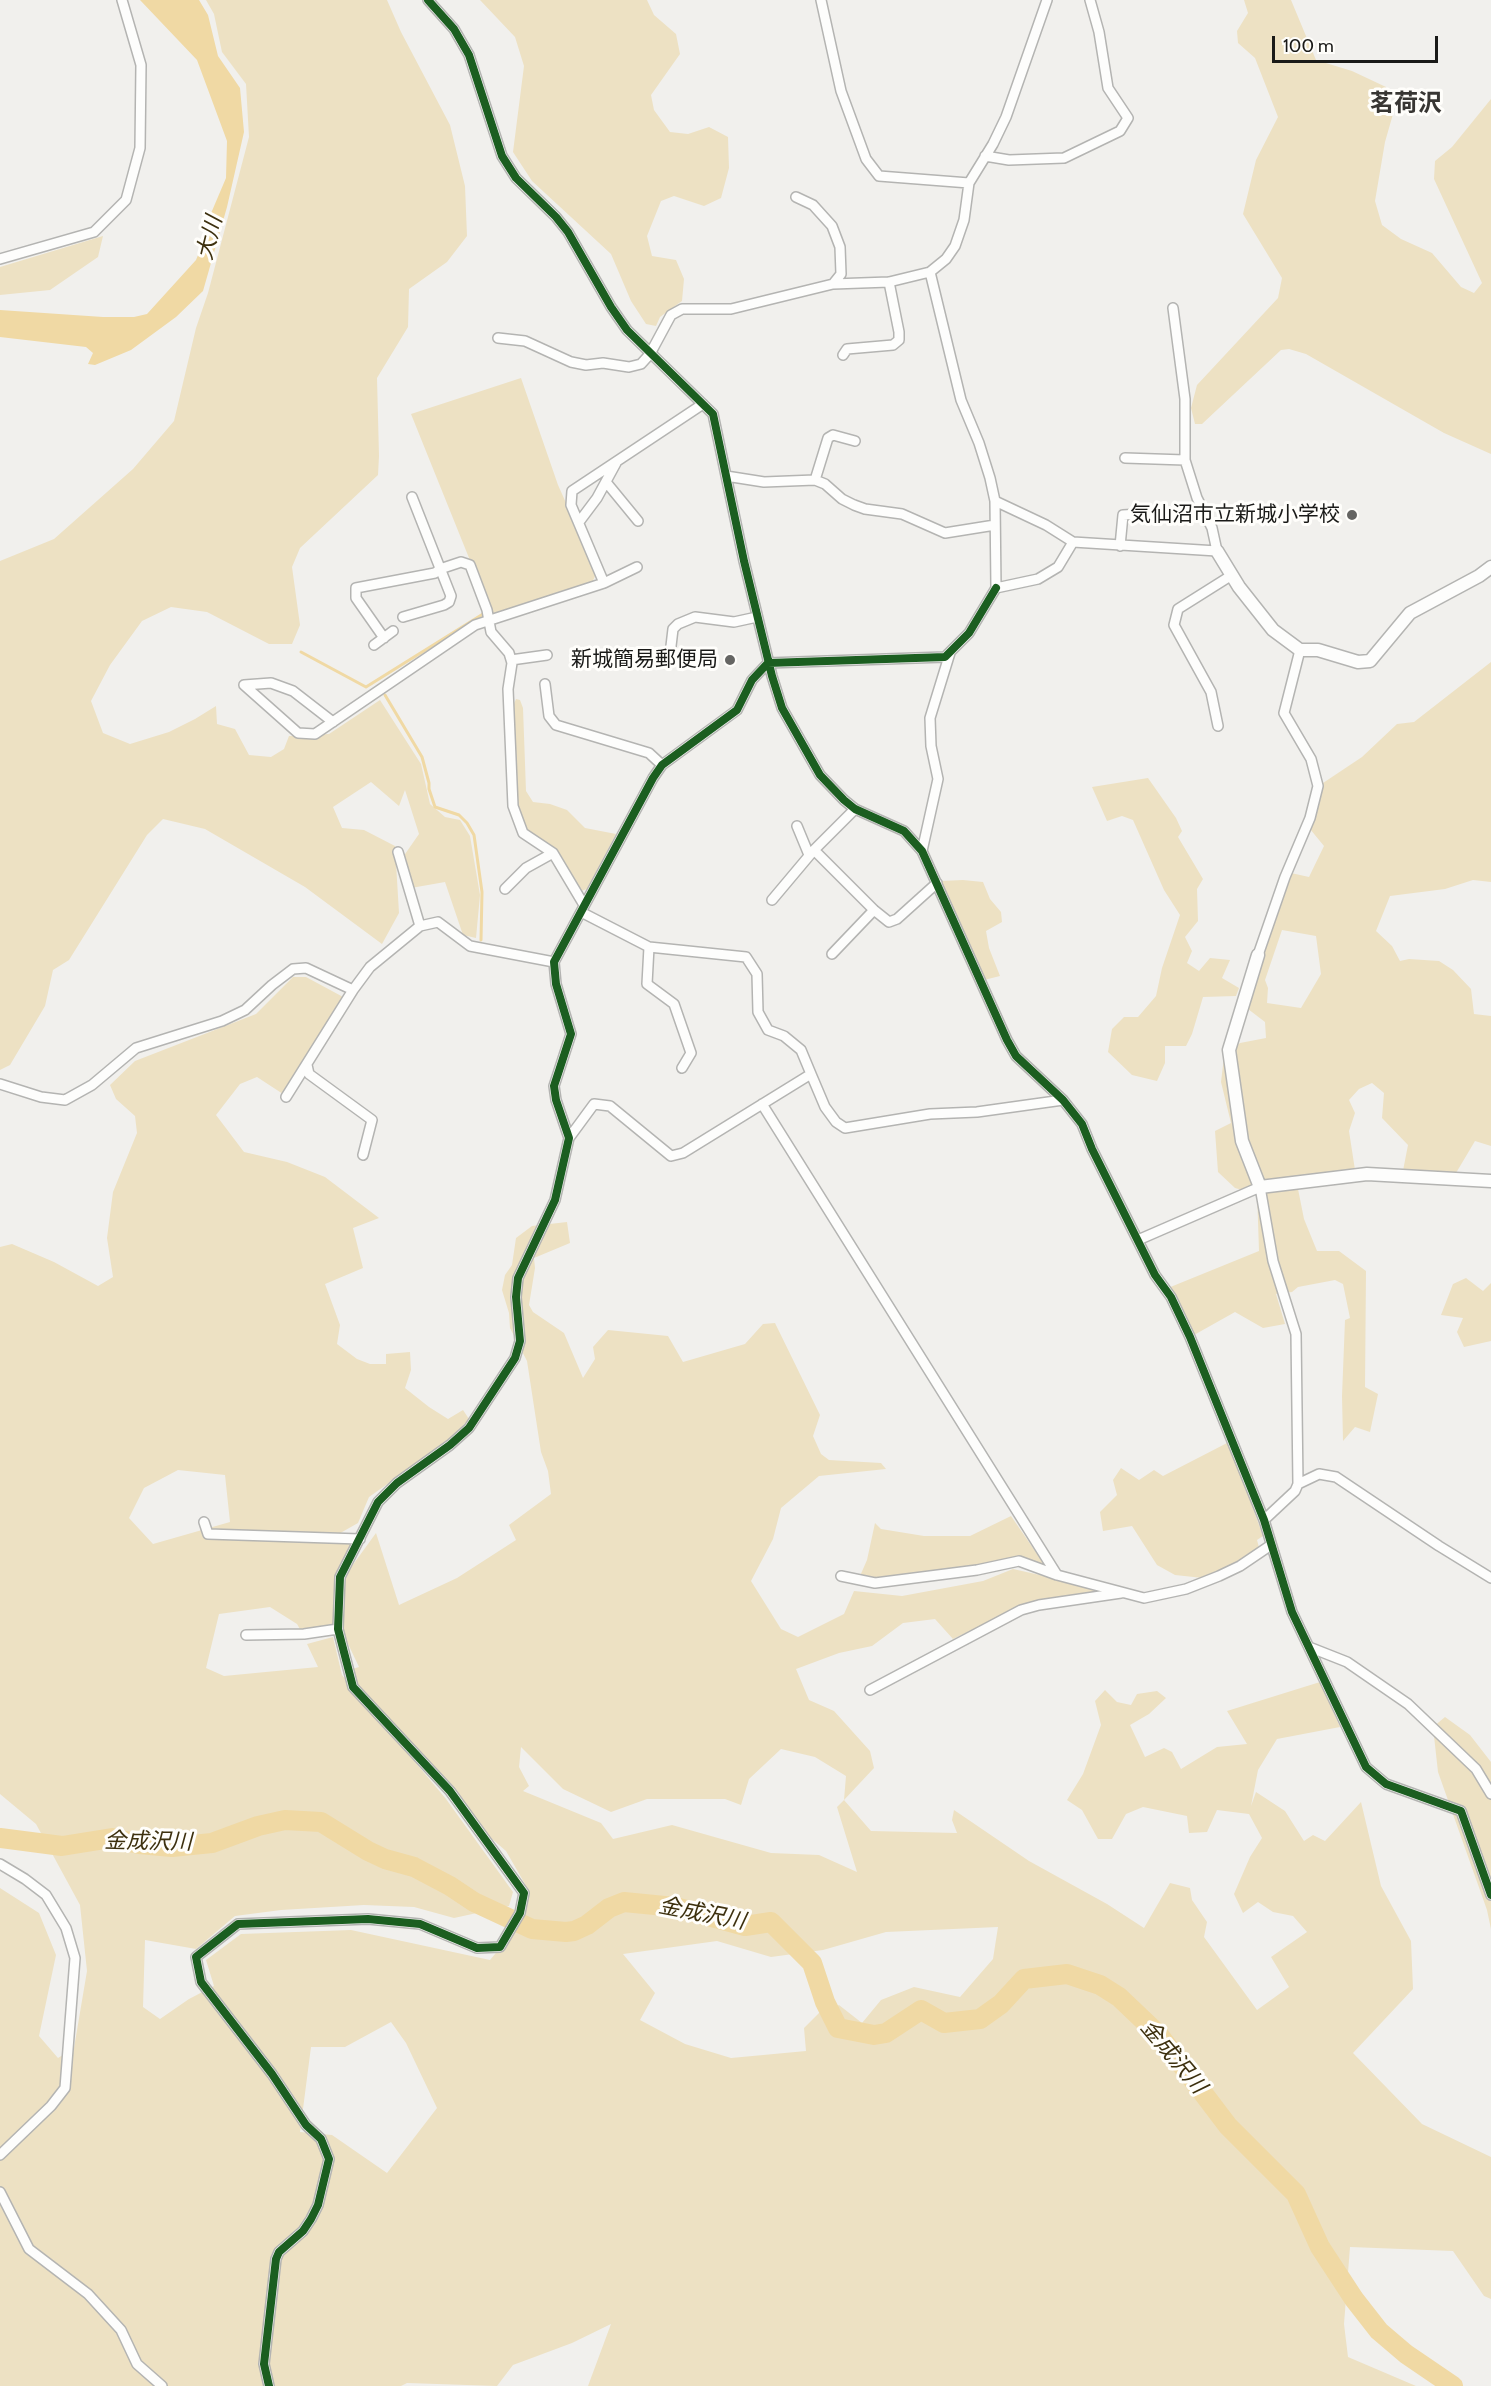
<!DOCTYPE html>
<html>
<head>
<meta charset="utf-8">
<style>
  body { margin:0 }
  #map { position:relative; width:1491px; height:2386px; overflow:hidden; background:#f1f0ed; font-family:Cabin,sans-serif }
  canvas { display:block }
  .scale { position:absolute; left:1272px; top:36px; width:166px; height:27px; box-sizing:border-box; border:3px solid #1a1a18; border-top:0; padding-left:8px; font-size:18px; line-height:21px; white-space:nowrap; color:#1a1a18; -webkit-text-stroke:4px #fffefb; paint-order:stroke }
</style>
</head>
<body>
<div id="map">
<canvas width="1491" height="2386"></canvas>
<div class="scale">100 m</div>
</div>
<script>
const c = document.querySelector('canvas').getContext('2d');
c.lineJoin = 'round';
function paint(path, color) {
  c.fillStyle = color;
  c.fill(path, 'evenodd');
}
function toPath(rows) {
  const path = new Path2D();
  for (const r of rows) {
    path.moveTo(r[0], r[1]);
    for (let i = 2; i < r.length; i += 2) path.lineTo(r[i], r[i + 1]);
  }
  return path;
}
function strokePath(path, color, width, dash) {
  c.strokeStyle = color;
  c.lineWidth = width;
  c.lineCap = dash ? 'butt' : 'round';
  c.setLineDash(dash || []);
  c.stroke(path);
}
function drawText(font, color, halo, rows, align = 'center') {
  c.font = font + ' Cabin,"Noto Sans JP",sans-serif';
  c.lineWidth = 6;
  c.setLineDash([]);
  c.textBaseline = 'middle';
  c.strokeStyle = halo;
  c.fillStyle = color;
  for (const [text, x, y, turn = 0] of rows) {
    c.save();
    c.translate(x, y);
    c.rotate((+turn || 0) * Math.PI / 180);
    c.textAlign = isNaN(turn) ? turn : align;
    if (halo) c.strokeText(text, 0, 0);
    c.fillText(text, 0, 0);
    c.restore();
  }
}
paint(toPath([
  [206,0,387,0,401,32,450,125,465,186,467,236,447,262,409,289,408,327,377,378,379,456,378,475,300,548,292,567,300,625,292,644,269,644,207,612,171,607,142,621,110,665,91,701,103,733,130,744,169,732,195,719,216,706,217,724,235,729,249,755,271,757,284,749,289,736,329,734,380,700,421,764,430,804,445,817,460,820,470,836,480,895,476,938,463,935,445,882,411,888,403,857,419,834,405,790,399,806,371,782,333,807,342,828,364,830,395,846,399,913,382,944,305,887,205,829,163,819,147,835,69,960,53,970,45,1006,10,1065,0,1070,0,561,54,539,133,469,174,421,196,328,208,293,249,137,246,84,222,52,214,14],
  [480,0,647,0,654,15,676,34,680,54,651,95,654,110,670,132,688,134,709,127,728,137,729,168,721,198,704,206,674,196,661,201,647,236,652,256,676,260,684,279,682,301,660,317,656,326,646,324,631,301,611,254,532,181,513,152,524,66,515,37],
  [1244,0,1291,0,1316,60,1352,71,1386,87,1393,114,1385,142,1375,201,1382,225,1401,239,1432,253,1461,287,1474,293,1482,283,1434,179,1435,161,1452,147,1491,99,1491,454,1444,433,1306,354,1289,349,1281,350,1202,424,1195,424,1191,408,1197,385,1278,298,1282,278,1243,214,1256,160,1278,117,1255,58,1238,43,1237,31,1248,13],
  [103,236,98,257,50,290,0,295,0,267],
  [521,378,558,485,597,572,591,585,492,615,411,414],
  [1491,662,1491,882,1473,880,1445,889,1390,896,1376,931,1392,946,1400,961,1409,959,1439,961,1453,970,1471,989,1474,1014,1491,1016,1491,1146,1475,1141,1456,1173,1401,1181,1408,1145,1382,1118,1384,1093,1372,1083,1359,1089,1349,1100,1355,1113,1349,1131,1355,1170,1242,1190,1235,1188,1218,1172,1215,1131,1231,1123,1221,1082,1224,1057,1240,1043,1266,1038,1265,1022,1248,1009,1255,981,1291,873,1309,877,1324,846,1310,829,1323,783,1362,757,1397,724,1414,722],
  [1282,930,1316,936,1321,974,1301,1008,1267,1003,1268,988,1265,980],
  [516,699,520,700,523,708,526,791,533,802,550,804,567,810,585,828,616,834,587,889,581,891,562,857,550,846,528,830,520,819,516,801,513,706],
  [1148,778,1176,818,1182,831,1178,837,1203,879,1197,889,1198,921,1185,937,1192,951,1187,963,1199,971,1210,958,1230,960,1222,978,1239,988,1236,996,1203,997,1192,1034,1186,1046,1165,1046,1165,1063,1157,1081,1132,1075,1108,1052,1112,1029,1124,1017,1138,1017,1156,996,1162,968,1180,915,1164,890,1133,820,1122,816,1107,821,1092,787],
  [963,880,983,882,990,899,1001,912,1002,922,986,931,989,948,1000,976,984,980,941,881],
  [293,977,306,977,345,998,283,1094,257,1077,240,1084,216,1115,244,1152,287,1162,325,1177,379,1218,353,1228,363,1268,325,1284,340,1325,337,1344,357,1359,370,1364,386,1364,386,1354,410,1352,411,1370,405,1388,429,1407,448,1419,463,1410,469,1419,448,1441,369,1497,358,1523,328,1540,353,1544,336,1576,334,1625,301,1631,297,1624,270,1607,219,1614,206,1668,224,1676,318,1667,307,1644,333,1637,342,1675,446,1799,513,1892,509,1906,454,1918,414,1907,364,1905,281,1910,235,1916,196,1949,145,1940,143,2007,160,2019,189,1999,214,1986,206,1960,241,1934,351,1930,490,1960,526,1917,525,1884,506,1851,484,1832,352,1680,349,1670,359,1667,342,1631,344,1577,376,1533,399,1605,457,1578,516,1540,509,1525,551,1494,548,1471,541,1452,527,1361,510,1328,509,1313,502,1290,505,1275,512,1265,516,1238,532,1226,567,1222,570,1243,534,1258,535,1268,529,1305,533,1312,564,1333,583,1378,595,1359,593,1347,608,1330,668,1336,683,1362,745,1344,763,1324,775,1323,820,1415,813,1436,821,1454,829,1460,881,1463,886,1469,819,1476,781,1508,773,1539,751,1581,781,1629,798,1637,844,1614,854,1591,902,1596,983,1581,1013,1569,1107,1590,1023,1605,953,1639,935,1619,903,1623,872,1646,839,1653,796,1669,809,1700,834,1711,870,1751,874,1768,844,1800,871,1831,957,1833,952,1820,954,1810,1029,1861,1107,1904,1144,1928,1170,1883,1190,1888,1192,1900,1207,1922,1204,1937,1257,2010,1289,1987,1271,1957,1307,1932,1293,1916,1273,1912,1258,1902,1243,1913,1234,1894,1250,1857,1262,1838,1249,1814,1217,1810,1207,1832,1189,1833,1187,1816,1143,1807,1126,1814,1112,1839,1098,1839,1082,1810,1067,1800,1083,1774,1101,1725,1095,1701,1105,1690,1117,1702,1131,1705,1137,1694,1157,1691,1166,1698,1149,1714,1130,1725,1145,1757,1164,1748,1172,1752,1181,1769,1217,1747,1247,1744,1227,1711,1320,1682,1340,1727,1277,1739,1258,1770,1251,1806,1256,1792,1285,1811,1304,1841,1313,1835,1325,1841,1361,1802,1381,1886,1411,1941,1413,1989,1353,2053,1422,2124,1491,2157,1491,2299,1484,2296,1453,2251,1350,2247,1344,2324,1348,2357,1416,2386,588,2386,611,2324,572,2343,513,2365,497,2386,407,2383,401,2386,0,2386,0,1888,39,1913,56,1955,39,2036,58,2058,74,2048,87,1971,80,1905,36,1824,0,1794,0,1247,12,1244,54,1262,98,1286,113,1277,107,1238,113,1192,137,1133,135,1116,116,1099,110,1085,135,1061,256,1014],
  [178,1470,225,1475,230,1522,153,1544,129,1518,144,1488],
  [521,1747,563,1789,611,1812,647,1799,725,1799,741,1805,749,1779,781,1749,815,1757,846,1776,844,1800,837,1807,857,1872,819,1855,771,1853,672,1825,613,1839,601,1823,523,1791,529,1786,519,1767],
  [998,1927,993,1959,960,1997,914,1987,881,2000,862,2023,839,2005,819,2013,804,2028,806,2051,731,2058,685,2044,640,2020,655,1993,623,1954,717,1941,771,1957,823,1950,886,1932],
  [391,2022,406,2043,437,2108,387,2173,332,2135,300,2132,311,2047,345,2047],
  [1290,1184,1298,1189,1304,1219,1317,1251,1339,1251,1366,1271,1365,1387,1378,1394,1370,1432,1355,1427,1343,1441,1342,1396,1345,1320,1350,1318,1343,1284,1335,1280,1298,1287,1292,1292,1276,1294,1285,1324,1263,1328,1235,1312,1194,1335,1181,1306,1168,1288,1259,1251,1257,1191],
  [1466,1278,1483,1291,1491,1283,1491,1341,1464,1347,1457,1332,1463,1318,1441,1315,1453,1284],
  [1229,1442,1263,1536,1257,1540,1262,1558,1203,1578,1175,1575,1157,1565,1132,1526,1103,1531,1100,1512,1117,1495,1113,1480,1121,1468,1139,1480,1154,1470,1163,1476],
  [1011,1516,1044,1564,1018,1557,952,1570,876,1579,860,1576,867,1560,875,1523,881,1529,924,1536,970,1536],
  [1445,1717,1470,1735,1491,1762,1491,1929,1487,1910,1438,1772,1433,1727]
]), '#ede1c3');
paint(toPath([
  [140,0,199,0,208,15,218,56,240,88,244,132,227,207,203,291,176,317,131,350,95,365,88,364,93,353,86,347,0,337,0,310,103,317,134,317,147,314,196,260,205,238,209,218,226,178,227,141,197,60]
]), '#f0d9a4');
strokePath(toPath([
  [301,652,366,687,483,614],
  [385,695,422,757,429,783,429,789,435,807,459,815,467,823,474,835,482,892,481,940]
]), '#f0d9a4', 3);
strokePath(toPath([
  [0,1838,62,1846,112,1838,139,1844,172,1847,212,1843,258,1826,285,1820,321,1822,368,1851,385,1859,414,1867,450,1886,474,1902,532,1929,566,1932,574,1931,587,1925,609,1908,624,1902,675,1907,745,1926,771,1922,812,1963,825,2002,838,2028,874,2035,886,2033,921,2010,944,2023,980,2019,1001,2004,1024,1979,1067,1974,1100,1985,1119,1997,1159,2035,1228,2126,1296,2194,1320,2247,1354,2299,1379,2331,1406,2354,1453,2386]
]), '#f0d9a4', 20);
const minor = toPath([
  [428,0,454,29,469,55,502,156,516,178,556,217,568,232,611,307,627,330,713,414,744,561,772,676,782,708,820,775,844,800,855,809,904,831,922,851,1007,1040,1016,1056,1063,1100,1082,1124,1092,1149,1155,1275,1171,1297,1190,1337,1264,1520,1292,1612,1366,1767,1386,1784,1461,1811,1491,1895],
  [821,0,841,91,866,159,879,176,969,183],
  [1047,0,1006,117,993,144,969,183,964,220,955,246,946,259,930,272,961,400,979,443,990,478,995,501,996,588,1038,579,1058,567,1073,542,1217,551,1212,528,1197,498,1185,460,1185,399,1173,308],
  [985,156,1009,160,1064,158,1120,131,1128,118,1108,88,1099,32,1090,0],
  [796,197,813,205,832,226,840,247,841,274,833,284],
  [0,259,94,232,126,200,140,148,141,65,122,0],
  [498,338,525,341,571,362,586,365,603,363,629,367,641,364,650,354,671,315,682,309,731,309,833,284,889,282,930,272],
  [843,355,847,349,893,345,899,340,899,332,889,282],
  [1125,458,1185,460],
  [726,476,764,482,815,480,825,484,842,499,854,505,865,509,902,514,945,533,995,525],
  [815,480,828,438,833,435,855,441],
  [606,482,638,521],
  [995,501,1046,525,1073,542],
  [579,522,597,498,616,463],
  [1120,546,1123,515,1173,512],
  [604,583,637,567],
  [403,617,444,605,449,602,451,596,412,497],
  [384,638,356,598,356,588,435,573,440,569,461,562,470,565,487,610,491,632,509,653,512,663,508,689,513,806,523,833,553,853,584,905],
  [374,645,393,631],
  [671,646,673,629,678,624,695,617,734,622,757,617],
  [511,660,547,655],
  [545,684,549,716,556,725,649,753,662,765],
  [333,722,293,691,271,683,244,685,298,733,315,734,475,625,604,583,571,505,572,491,703,404],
  [1218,726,1211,692,1174,625,1178,609,1232,575],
  [855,809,814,850,874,910,889,922,897,919,937,883],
  [797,826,809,855],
  [922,851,938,779,931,746,930,718,950,653],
  [398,852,420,926],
  [505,889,526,868,553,853],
  [772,900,814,850],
  [649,947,647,984,674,1004,691,1053,682,1068],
  [832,954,874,910],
  [1258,955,1285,877,1310,818,1318,786,1311,759,1284,713,1300,650],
  [307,1065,309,1074,372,1120,363,1155],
  [811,1074,825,1107,836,1122,845,1128,930,1114,977,1112,1063,1100],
  [0,1084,41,1097,65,1100,92,1085,136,1048,222,1021,245,1010,272,985,293,969,306,968,353,990],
  [286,1097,353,990,370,967,420,926,438,922,470,946,554,962],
  [762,1104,1057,1575],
  [569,1138,594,1104,610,1106,671,1156,683,1153,811,1074,801,1050,784,1036,768,1030,758,1012,757,974,746,957,649,947,581,912],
  [1138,1240,1260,1187,1273,1261,1296,1334,1298,1484],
  [1264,1520,1295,1491,1298,1484,1319,1474,1336,1477,1439,1546,1491,1578],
  [204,1522,208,1534,360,1539],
  [841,1576,875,1583,977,1570,1019,1561,1057,1575,1144,1598,1186,1589,1219,1576,1240,1566,1271,1545],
  [246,1635,304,1634,338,1629],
  [1309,1647,1347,1662,1408,1704,1476,1769,1491,1794],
  [870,1690,1021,1610,1039,1605,1121,1593],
  [0,1864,25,1879,46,1895,66,1928,75,1958,65,2088,51,2106,0,2155],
  [0,2192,29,2249,88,2294,121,2330,137,2364,162,2386],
  [269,2386,264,2364,276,2259,279,2252,303,2231,311,2219,318,2205,329,2159,321,2139,306,2125,272,2074,201,1982,196,1957,238,1924,368,1919,420,1924,477,1948,500,1947,520,1913,524,1893,450,1791,353,1687,338,1629,340,1577,378,1502,397,1483,450,1445,469,1428,515,1358,520,1341,516,1297,518,1278,555,1200,569,1138,556,1100,554,1086,571,1034,556,984,554,962,653,778,662,765,737,710,752,680,768,663,945,657,969,633,996,588]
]);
const tertiary = toPath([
  [1217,551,1239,587,1273,630,1300,650,1318,650,1358,662,1370,661,1410,613,1479,576,1491,567],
  [1258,955,1229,1050,1242,1141,1260,1187,1367,1174,1491,1181]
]);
strokePath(minor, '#b4b4b2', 12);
strokePath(tertiary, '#b4b4b2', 15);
strokePath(minor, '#fdfdfc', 9);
strokePath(tertiary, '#fdfdfc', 12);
strokePath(toPath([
  [428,0,454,29,469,55,502,156,516,178,556,217,568,232,611,307,627,330,713,414,744,561,772,676,782,708,820,775,844,800,855,809,904,831,922,851,1007,1040,1016,1056,1063,1100,1082,1124,1092,1149,1155,1275,1171,1297,1190,1337,1264,1520,1292,1612,1366,1767,1386,1784,1461,1811,1491,1895],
  [269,2386,264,2364,276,2259,279,2252,303,2231,311,2219,318,2205,329,2159,321,2139,306,2125,272,2074,201,1982,196,1957,238,1924,368,1919,420,1924,477,1948,500,1947,520,1913,524,1893,450,1791,353,1687,338,1629,340,1577,378,1502,397,1483,450,1445,469,1428,515,1358,520,1341,516,1297,518,1278,555,1200,569,1138,556,1100,554,1086,571,1034,556,984,554,962,653,778,662,765,737,710,752,680,768,663,945,657,969,633,996,588]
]), '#1b5e20', 8);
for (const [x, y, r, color] of [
  [1352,515,6,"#656563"],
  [730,660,6,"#656563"]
]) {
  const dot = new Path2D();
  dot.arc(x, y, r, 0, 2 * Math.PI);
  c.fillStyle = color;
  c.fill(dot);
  strokePath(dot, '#fffefb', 2);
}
drawText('21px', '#1a1a18', '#fffefb', [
  ["気仙沼市立新城小学校",1340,515],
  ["新城簡易郵便局",718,660]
], 'right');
drawText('italic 22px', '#3d300e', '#fffefb', [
  ["大川",210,238,-76],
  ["金成沢川",148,1842,1],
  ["金成沢川",702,1914,11],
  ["金成沢川",1173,2057,50]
]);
drawText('bold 24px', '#383633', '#fffefb', [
  ["茗荷沢",1406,104]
]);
</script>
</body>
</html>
